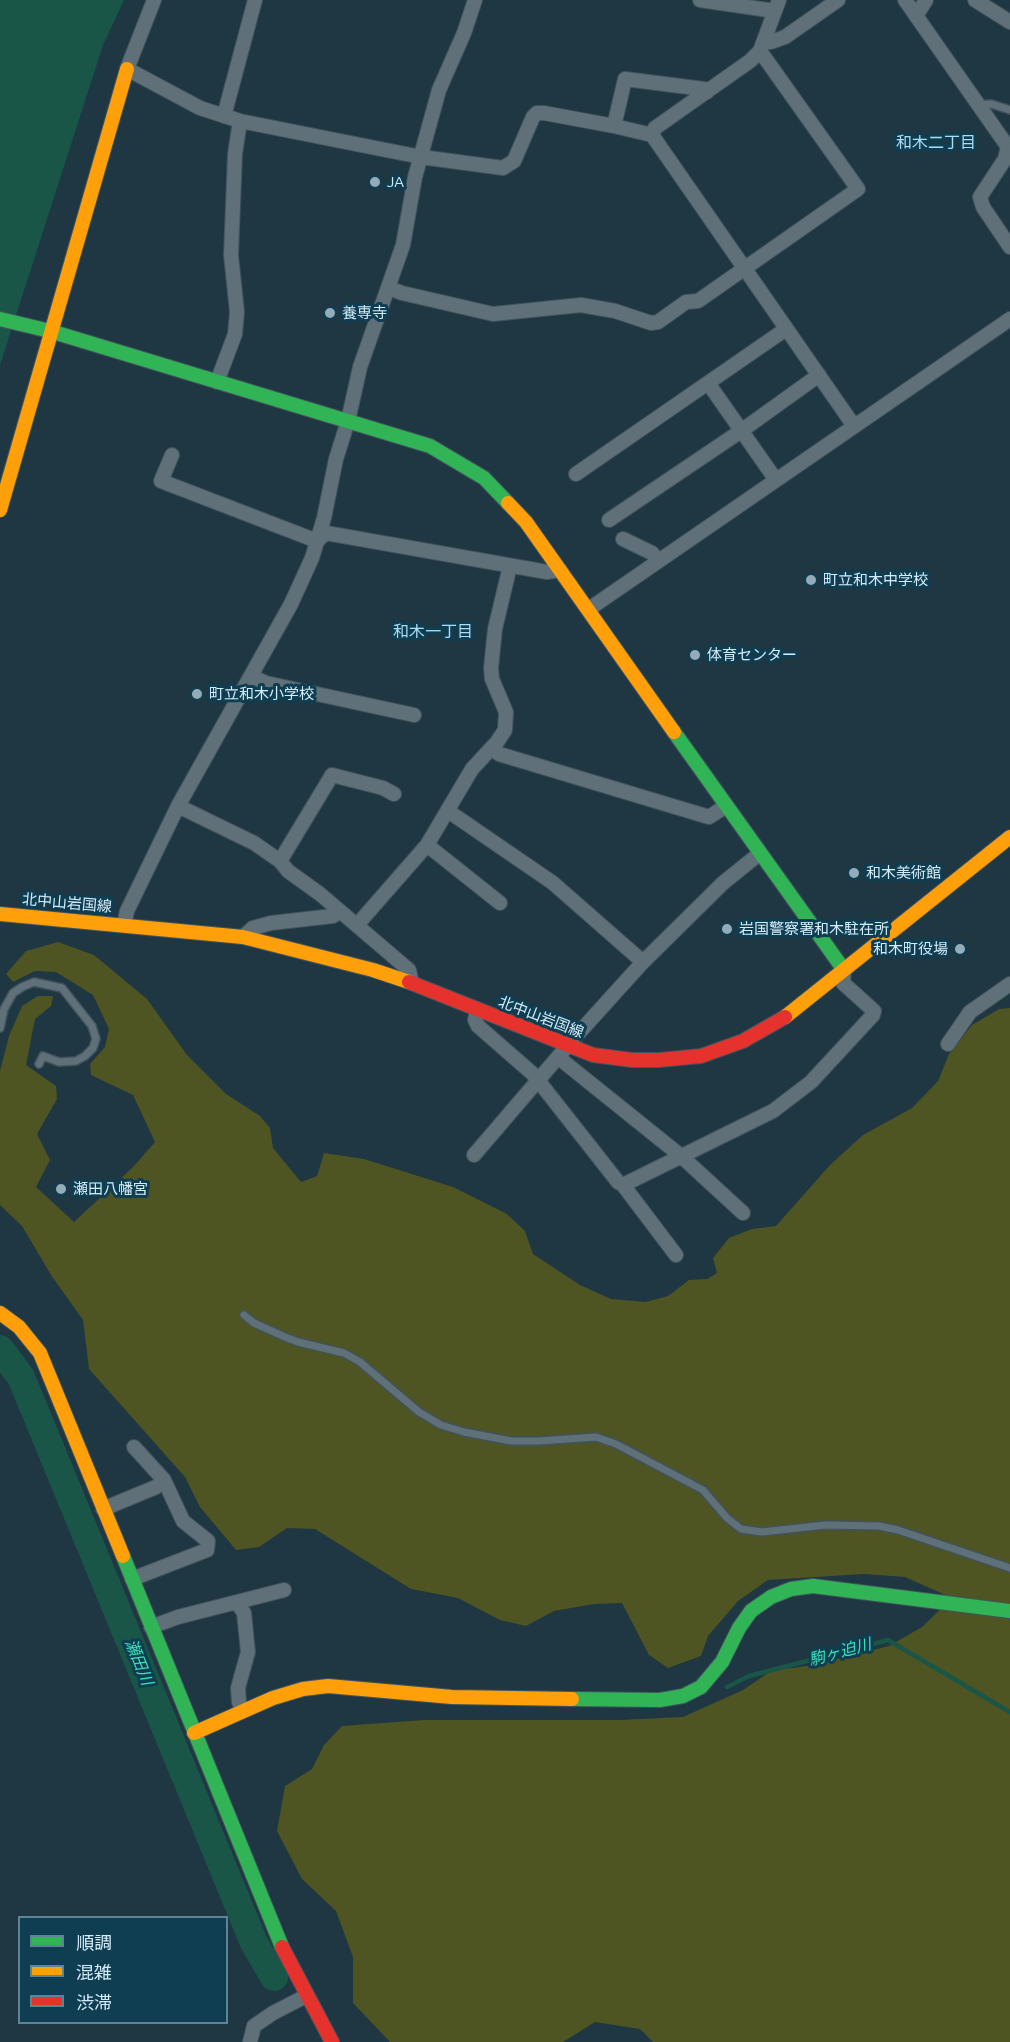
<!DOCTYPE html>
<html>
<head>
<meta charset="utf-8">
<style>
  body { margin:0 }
  #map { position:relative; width:1010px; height:2042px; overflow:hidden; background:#1e3742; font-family:Ubuntu,"Noto Sans JP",sans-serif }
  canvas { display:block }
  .legend { position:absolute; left:18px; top:1916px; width:210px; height:108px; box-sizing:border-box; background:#0f3d51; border:2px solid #5e8394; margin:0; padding:8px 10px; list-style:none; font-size:18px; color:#d4ebf8 }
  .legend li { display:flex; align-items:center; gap:12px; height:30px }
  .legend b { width:30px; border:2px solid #5e8394 }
</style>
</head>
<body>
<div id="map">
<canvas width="1010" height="2042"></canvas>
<ul class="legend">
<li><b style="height:8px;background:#30b455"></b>順調</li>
<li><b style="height:8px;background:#ff9f0a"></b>混雑</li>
<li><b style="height:8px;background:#e5322d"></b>渋滞</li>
</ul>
</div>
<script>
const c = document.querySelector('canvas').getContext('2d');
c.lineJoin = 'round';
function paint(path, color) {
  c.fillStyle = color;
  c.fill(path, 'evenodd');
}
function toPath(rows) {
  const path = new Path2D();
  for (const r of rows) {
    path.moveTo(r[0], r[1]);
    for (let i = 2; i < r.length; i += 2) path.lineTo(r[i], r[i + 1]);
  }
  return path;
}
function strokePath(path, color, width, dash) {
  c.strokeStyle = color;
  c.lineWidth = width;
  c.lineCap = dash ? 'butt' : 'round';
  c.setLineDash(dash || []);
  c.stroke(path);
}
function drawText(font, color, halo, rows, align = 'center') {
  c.font = font + ' Ubuntu,"Noto Sans JP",sans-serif';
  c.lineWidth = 6;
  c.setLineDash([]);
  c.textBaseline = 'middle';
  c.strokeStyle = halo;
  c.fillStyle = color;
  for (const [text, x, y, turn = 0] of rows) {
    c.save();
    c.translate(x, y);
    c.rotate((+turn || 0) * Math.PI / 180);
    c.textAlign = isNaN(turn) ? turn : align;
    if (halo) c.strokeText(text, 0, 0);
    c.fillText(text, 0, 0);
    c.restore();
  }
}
paint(toPath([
  [58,942,94,955,147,999,187,1055,226,1094,260,1116,270,1128,273,1148,301,1182,317,1176,324,1153,364,1159,453,1187,507,1214,525,1231,533,1254,580,1285,611,1299,646,1302,668,1296,689,1280,707,1279,717,1273,713,1258,729,1238,752,1229,776,1226,830,1165,863,1135,912,1108,938,1081,949,1054,972,1025,999,1009,1010,1008,1010,2042,653,2042,640,2029,595,2022,563,2042,390,2042,353,2003,353,1957,336,1911,302,1879,277,1831,285,1786,312,1769,324,1745,342,1726,424,1720,619,1720,683,1717,743,1690,771,1671,813,1665,889,1646,922,1627,952,1598,905,1577,864,1574,768,1580,738,1601,708,1636,701,1656,668,1668,649,1655,622,1603,594,1604,554,1611,526,1626,500,1620,458,1598,411,1589,315,1529,287,1528,259,1547,236,1550,200,1507,185,1477,89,1369,83,1320,51,1275,22,1226,0,1205,0,1071,9,1036,22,1006,38,996,53,996,51,1006,35,1019,26,1065,56,1086,57,1099,37,1134,50,1160,36,1187,74,1222,134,1166,155,1142,133,1095,91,1075,90,1064,105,1047,109,1029,93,995,56,972,35,971,13,982,6,974,26,951]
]), '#4e5422');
paint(toPath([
  [0,0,124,0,103,45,0,365]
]), '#1a5648');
strokePath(toPath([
  [727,1687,749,1676,888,1640,1010,1712]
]), '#1a5648', 4.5);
strokePath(toPath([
  [0,1349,21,1377,254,1943,274,1977]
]), '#1a5648', 28);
const lane = toPath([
  [978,105,991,104,1010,110],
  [0,1028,4,1009,13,993,22,987,34,982,62,988,92,1026,96,1039,93,1048,85,1056,76,1061,59,1062,43,1056,39,1064],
  [244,1315,254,1323,285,1337,298,1342,344,1353,360,1362,419,1412,441,1425,464,1432,511,1441,539,1441,596,1437,616,1444,703,1490,727,1518,741,1529,762,1532,825,1525,879,1526,898,1530,1010,1568]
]);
const street = toPath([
  [154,0,127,69,200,108,240,121,421,157,503,168,514,161,533,117,537,113,544,113,614,126],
  [700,0,775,11],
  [779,0,760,51,750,61,655,128,652,135,854,426],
  [905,0,1008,147,1005,159,980,197,983,207,1010,247],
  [975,0,1010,22],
  [916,16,926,0],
  [764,41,771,42,785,37,838,0],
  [224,116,255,0],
  [652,135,614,126,625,79,704,89,707,92],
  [389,288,402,293,493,314,581,305,615,311,651,323,658,322,686,302,698,301,858,189,760,51],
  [217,382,235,334,237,312,231,255,235,154,240,121],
  [708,383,776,480],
  [172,455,161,481,317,541,326,533,547,572,560,570],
  [576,474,786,329],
  [609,520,741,431,819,375],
  [623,539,652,553,658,561],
  [589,609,1010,319],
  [251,676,266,683,414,715],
  [492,748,499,754,709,817,726,806],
  [178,806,254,843,280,861,288,871,320,894,409,970,412,983],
  [448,811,553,883,643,962],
  [427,845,500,903],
  [280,861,332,775,383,788,394,794],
  [124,925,127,911,178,806,291,604,312,558,324,518,336,459,348,421,360,367,403,245,415,177,439,90,464,33,475,0],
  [357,925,427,845,472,769,497,742,505,730,506,712,492,679,491,668,495,629,510,566],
  [243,937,253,928,271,923,333,916,340,911],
  [477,1010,475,1020,478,1026,533,1074,618,1182,623,1185,773,1111,811,1082,873,1015,874,1011,843,983,844,970],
  [948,1044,970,1012,1010,984],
  [559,1056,564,1062,681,1156,743,1213],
  [474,1155,576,1036,643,962,723,883,759,854],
  [623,1185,676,1255],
  [103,1509,156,1487,164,1480,134,1447],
  [132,1579,207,1550,208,1541,183,1521,164,1480],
  [237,1602,284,1590],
  [151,1627,178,1617,237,1602,244,1613,248,1652,238,1688,239,1702,243,1711],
  [250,2042,254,2026,273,2013,306,1996]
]);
const fast = toPath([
  [0,319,50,331,430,446,484,478,508,503],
  [674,732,844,970],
  [123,1556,282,1947],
  [572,1699,660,1700,683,1696,701,1687,722,1662,739,1628,751,1611,771,1597,791,1589,813,1586,1010,1611]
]);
const slow = toPath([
  [508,503,526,522,674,732],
  [0,510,127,69],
  [0,914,243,937,373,970,409,982],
  [785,1017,1010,837],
  [0,1313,19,1327,40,1353,123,1556],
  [194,1733,273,1698,303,1689,328,1686,452,1697,572,1699]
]);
const jam = toPath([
  [409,982,593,1055,632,1060,659,1060,701,1056,743,1041,785,1017],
  [282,1947,332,2042]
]);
strokePath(lane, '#41535c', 10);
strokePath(street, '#41535c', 16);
strokePath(fast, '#41535c', 16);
strokePath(slow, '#41535c', 16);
strokePath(jam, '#41535c', 16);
strokePath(lane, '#5f7078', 7);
strokePath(street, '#5f7078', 14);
strokePath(fast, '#30b455', 14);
strokePath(slow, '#ff9f0a', 14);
strokePath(jam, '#e5322d', 14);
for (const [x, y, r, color] of [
  [375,182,6,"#94acb8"],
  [330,313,6,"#94acb8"],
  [811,580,6,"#94acb8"],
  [695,655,6,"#94acb8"],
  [197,694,6,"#94acb8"],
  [854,873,6,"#94acb8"],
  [727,929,6,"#94acb8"],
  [960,949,6,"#94acb8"],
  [61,1189,6,"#94acb8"]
]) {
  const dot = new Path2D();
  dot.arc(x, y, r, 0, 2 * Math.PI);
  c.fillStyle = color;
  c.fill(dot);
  strokePath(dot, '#0f3d51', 2);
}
drawText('15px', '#d4ebf8', '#0f3d51', [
  ["JA",387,182],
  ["養専寺",342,313],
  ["町立和木中学校",823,580],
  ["体育センター",707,655],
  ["町立和木小学校",209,694],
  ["和木美術館",866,873],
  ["岩国警察署和木駐在所",739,929],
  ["和木町役場",948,949,"right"],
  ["瀬田八幡宮",73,1189]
], 'left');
drawText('15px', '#d4ebf8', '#0f3d51', [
  ["北中山岩国線",67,903,5],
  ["北中山岩国線",541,1017,21]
]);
drawText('16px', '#addbf4', '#0f3d51', [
  ["和木二丁目",936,143],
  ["和木一丁目",433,632]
]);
drawText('italic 16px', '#39e2b9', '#0f3d51', [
  ["駒ヶ迫川",840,1652,-15],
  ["瀬田川",139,1662,68]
]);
</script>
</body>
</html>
